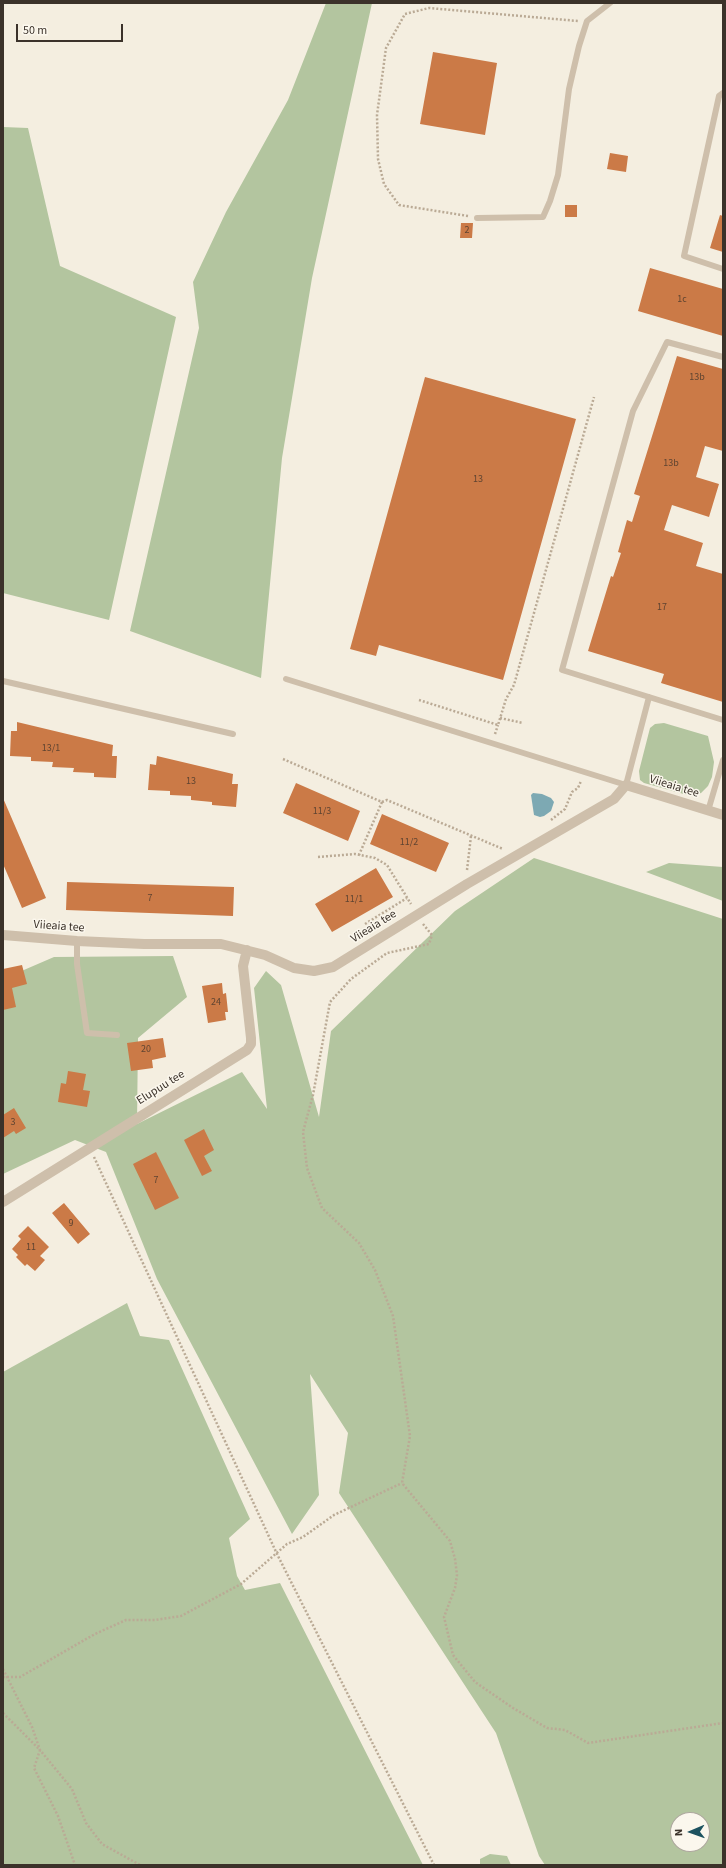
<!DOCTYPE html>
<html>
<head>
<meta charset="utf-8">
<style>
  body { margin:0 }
  #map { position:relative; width:726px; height:1868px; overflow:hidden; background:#f4eee0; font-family:"Source Sans 3",sans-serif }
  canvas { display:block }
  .frame { position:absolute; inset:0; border:4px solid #3b322a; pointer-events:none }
  .north { position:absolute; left:670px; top:1812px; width:40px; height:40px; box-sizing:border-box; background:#fbf7ed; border:1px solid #aea89f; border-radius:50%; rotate:268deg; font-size:11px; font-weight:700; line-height:16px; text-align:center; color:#3b322a }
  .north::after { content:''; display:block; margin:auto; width:14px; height:18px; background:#1d525f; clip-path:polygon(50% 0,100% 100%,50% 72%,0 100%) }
  .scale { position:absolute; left:16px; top:24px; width:107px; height:18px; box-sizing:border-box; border:2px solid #3b322a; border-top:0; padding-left:5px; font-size:12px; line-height:14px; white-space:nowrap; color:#3b322a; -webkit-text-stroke:3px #fbf7ed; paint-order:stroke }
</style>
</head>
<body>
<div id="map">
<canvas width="726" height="1868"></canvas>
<div class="frame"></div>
<div class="north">N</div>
<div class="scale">50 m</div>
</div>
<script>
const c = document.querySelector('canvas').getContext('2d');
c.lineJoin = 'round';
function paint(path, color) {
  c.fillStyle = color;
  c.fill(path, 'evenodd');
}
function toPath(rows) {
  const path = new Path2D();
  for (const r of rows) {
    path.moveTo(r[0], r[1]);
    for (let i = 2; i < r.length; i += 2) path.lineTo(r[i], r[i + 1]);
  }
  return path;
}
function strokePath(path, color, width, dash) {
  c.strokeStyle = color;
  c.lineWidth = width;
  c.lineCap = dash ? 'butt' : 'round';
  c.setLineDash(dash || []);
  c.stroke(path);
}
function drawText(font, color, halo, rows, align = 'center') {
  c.font = font + ' "Source Sans 3",sans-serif';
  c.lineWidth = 3;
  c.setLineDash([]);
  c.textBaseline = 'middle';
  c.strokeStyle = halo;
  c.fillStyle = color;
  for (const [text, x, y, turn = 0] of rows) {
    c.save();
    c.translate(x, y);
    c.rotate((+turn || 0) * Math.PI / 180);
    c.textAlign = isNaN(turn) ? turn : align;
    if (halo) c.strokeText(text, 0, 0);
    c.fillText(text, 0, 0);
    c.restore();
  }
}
paint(toPath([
  [326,3,372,3,312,278,282,458,261,678,130,631,199,328,193,282,226,212,288,100],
  [3,127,28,128,60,266,176,317,109,620,3,593],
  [664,723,708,736,714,762,712,777,708,786,701,793,691,796,644,783,640,780,639,771,650,728,655,724],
  [534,858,723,919,723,1865,545,1865,539,1856,496,1733,339,1493,348,1433,310,1374,319,1495,292,1534,157,1279,106,1152,75,1140,3,1174,3,979,54,957,173,956,187,997,138,1038,137,1124,242,1072,267,1109,254,988,266,971,281,985,319,1117,331,1031,455,911],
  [678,1820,702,1820,702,1844,678,1844],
  [669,863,723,867,723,901,646,872],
  [127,1303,140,1336,169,1340,250,1519,229,1538,237,1576,245,1590,280,1583,423,1865,3,1865,3,1372],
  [490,1854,507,1856,511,1865,480,1865,480,1859]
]), '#b3c59f');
paint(toPath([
  [533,793,542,794,551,798,554,802,551,811,544,816,540,817,534,815,531,795]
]), '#7da9b3');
paint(toPath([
  [433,52,497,63,485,135,420,124],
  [610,153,628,156,626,172,607,169],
  [565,205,577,205,577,217,565,217],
  [720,215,723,216,723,252,710,248],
  [461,223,473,223,472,238,460,238],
  [650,268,723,289,723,336,638,311],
  [677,356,723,369,723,451,705,446,696,477,719,484,709,517,672,505,664,530,703,543,696,566,723,574,723,702,661,683,664,674,588,651,611,576,613,577,621,553,618,552,627,520,632,522,640,496,634,494],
  [425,377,576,419,503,680,379,645,376,656,350,649],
  [17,722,113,745,112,756,117,756,116,778,94,777,94,773,73,772,74,768,52,767,53,762,31,761,31,757,10,756,11,731,17,731],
  [157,756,233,774,232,784,238,784,236,807,212,805,212,802,191,800,191,796,170,795,170,791,148,790,150,764,156,765],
  [296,783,360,811,348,841,283,813],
  [3,798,46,898,22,908,3,864],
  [382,814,449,843,436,872,370,844],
  [376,868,393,897,332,932,315,904],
  [67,882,234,887,233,916,66,910],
  [22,965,27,984,12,988,16,1007,3,1010,3,969],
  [222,983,223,994,226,993,228,1012,225,1012,226,1020,208,1023,202,986],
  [163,1038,166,1057,152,1060,153,1068,131,1071,127,1043],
  [68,1071,86,1074,83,1090,90,1091,87,1107,58,1102,61,1083,66,1084],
  [14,1108,26,1128,16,1134,14,1131,3,1138,3,1115],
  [204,1129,214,1150,204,1156,212,1171,202,1176,184,1140],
  [156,1152,179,1198,155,1210,133,1164],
  [64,1203,90,1234,78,1244,52,1213],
  [28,1226,49,1247,40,1256,45,1260,35,1271,27,1264,25,1266,16,1257,18,1255,12,1249,21,1239,18,1236]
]), '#cb7a47');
strokePath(toPath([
  [468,216,399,205,384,184,378,159,377,115,386,48,405,14,429,8,578,21],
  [419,700,498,725,506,699,514,685,594,397],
  [500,718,523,723],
  [495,734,498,725],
  [283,759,382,802,359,855],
  [382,802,387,800,503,849],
  [551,820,565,809,572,792,578,788,581,781],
  [318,857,355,854,375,858,387,865,411,904],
  [467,870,471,836],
  [365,924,407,898],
  [423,924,432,935,429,944,387,953,351,979,330,1002,313,1095,303,1132,307,1168,322,1208,359,1243,375,1270,393,1316,410,1436,402,1483,450,1541,455,1559,457,1575,455,1588,444,1617,453,1655,475,1682,513,1708,547,1728,565,1730,588,1743,723,1723],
  [94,1157,277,1554,434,1865],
  [3,1669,32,1727,40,1750,72,1789,86,1823,102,1844,140,1865],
  [3,1677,20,1677,95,1634,126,1620,155,1620,181,1616,241,1584,287,1544,303,1537,334,1515,402,1483],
  [3,1713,40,1750,34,1768,58,1816,75,1865]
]), '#baaa95', 2.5, [2, 2]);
strokePath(toPath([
  [723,93,719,96,684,256,723,269],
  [477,218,543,217,550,201,558,175,569,89,579,46,587,21,610,3],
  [723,357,667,342,633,411,562,670,723,720],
  [286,679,626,785,649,697],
  [3,681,233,734],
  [708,811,723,760],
  [77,941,77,964,87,1033,117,1035]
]), '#cebfab', 6);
strokePath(toPath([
  [3,935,77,941,144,944,221,944,265,955,294,968,314,971,333,967,467,884,614,799,626,785,723,815],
  [3,1202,247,1050,251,1044,251,1038,243,966,247,950]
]), '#cebfab', 10);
drawText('10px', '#5f4431', null, [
  ["2",467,231],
  ["1c",682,300],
  ["13b",697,378],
  ["13b",671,464],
  ["13",478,480],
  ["17",662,608],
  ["13/1",51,749],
  ["13",191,782],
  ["11/3",322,812],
  ["11/2",409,843],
  ["7",150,899],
  ["11/1",354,900],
  ["24",216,1003],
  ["20",146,1050],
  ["3",13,1123],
  ["7",156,1181],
  ["9",71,1224],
  ["11",31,1248]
]);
drawText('12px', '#3b322a', '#fbf7ed', [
  ["Viieaia tee",674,787,17],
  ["Viieaia tee",59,927,4],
  ["Viieaia tee",374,927,-32],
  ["Elupuu tee",161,1088,-32]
]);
</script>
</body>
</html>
